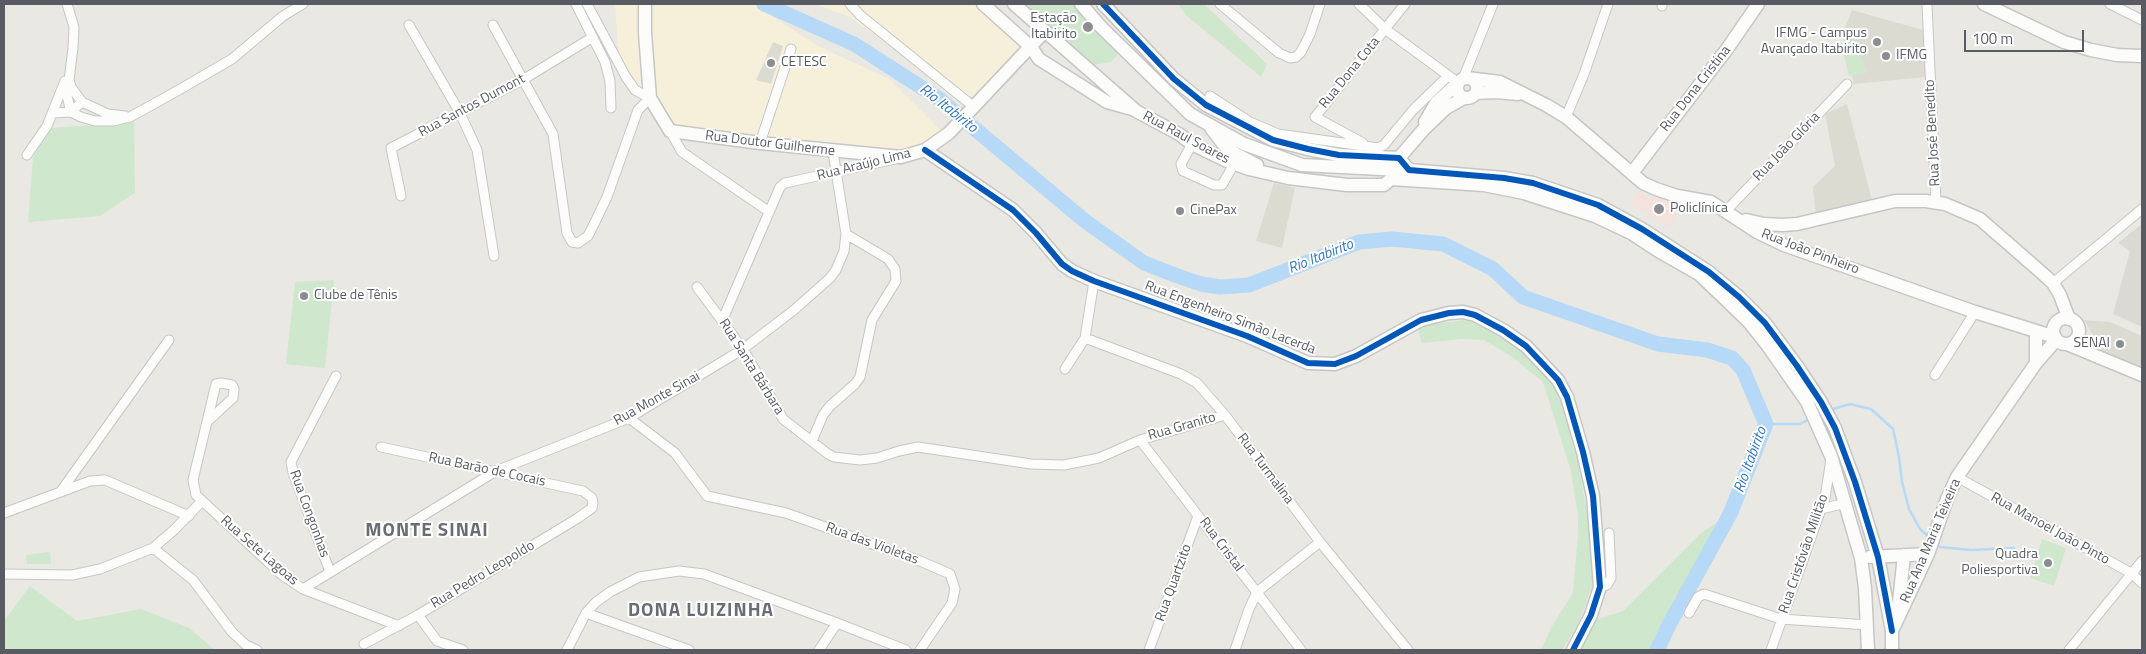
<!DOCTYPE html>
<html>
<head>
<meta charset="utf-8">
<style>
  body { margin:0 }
  #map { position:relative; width:2146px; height:654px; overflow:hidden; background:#eae8e2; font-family:"Titillium Web",sans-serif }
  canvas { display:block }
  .frame { position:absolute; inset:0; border:5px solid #585c62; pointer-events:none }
  .scale { position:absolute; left:1964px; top:30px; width:120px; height:22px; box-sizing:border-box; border:2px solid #585c62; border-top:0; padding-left:6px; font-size:15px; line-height:18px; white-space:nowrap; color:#585c62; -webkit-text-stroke:4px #fff; paint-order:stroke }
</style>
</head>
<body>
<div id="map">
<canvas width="2146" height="654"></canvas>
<div class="frame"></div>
<div class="scale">100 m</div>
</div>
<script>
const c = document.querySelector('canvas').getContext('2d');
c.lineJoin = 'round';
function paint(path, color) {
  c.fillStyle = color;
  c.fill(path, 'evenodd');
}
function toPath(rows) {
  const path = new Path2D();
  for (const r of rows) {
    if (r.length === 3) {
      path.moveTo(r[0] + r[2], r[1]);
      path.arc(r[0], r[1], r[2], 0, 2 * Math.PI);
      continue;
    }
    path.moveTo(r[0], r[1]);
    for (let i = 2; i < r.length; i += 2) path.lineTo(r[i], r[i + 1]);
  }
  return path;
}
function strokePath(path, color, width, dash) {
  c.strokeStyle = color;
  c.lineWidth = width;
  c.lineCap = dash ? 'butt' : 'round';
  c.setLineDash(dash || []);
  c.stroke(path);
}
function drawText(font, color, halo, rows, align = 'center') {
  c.font = font + ' "Titillium Web",sans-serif';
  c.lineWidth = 4;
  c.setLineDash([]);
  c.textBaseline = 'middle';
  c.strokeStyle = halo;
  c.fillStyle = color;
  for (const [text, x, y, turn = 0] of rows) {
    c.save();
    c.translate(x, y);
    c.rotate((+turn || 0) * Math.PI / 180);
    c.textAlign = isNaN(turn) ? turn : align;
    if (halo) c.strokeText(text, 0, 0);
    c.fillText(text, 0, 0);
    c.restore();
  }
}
paint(toPath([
  [615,4,753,4,818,46,889,79,942,132,927,144,897,154,669,128,619,59],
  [814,4,979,4,1022,48,972,102,848,16]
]), '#f6f0da');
paint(toPath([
  [2142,224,2142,327,2113,314,2130,251,2118,243]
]), '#dbd9d3');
paint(toPath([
  [1852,10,1923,30,1926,77,1854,84,1842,35],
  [773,42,783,46,771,84,756,80],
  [1847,104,1873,204,1816,216,1813,187,1835,166,1825,114],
  [1274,183,1295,188,1282,248,1256,241],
  [2084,320,2110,322,2142,336,2142,371,2104,353]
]), '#dcdbd2');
paint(toPath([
  [1638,191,1652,199,1654,194,1683,201,1670,228,1630,204]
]), '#f4e2dd');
paint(toPath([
  [1021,4,1076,4,1119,53,1111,62,1093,65],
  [1178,4,1205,5,1267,64,1261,77,1187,16],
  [1856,40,1867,73,1849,76,1841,43],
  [134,122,135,193,100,216,28,222,33,157,51,128],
  [334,280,325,368,286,364,295,282],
  [1475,319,1521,348,1540,363,1568,407,1590,529,1594,580,1578,624,1562,650,1541,650,1552,626,1573,593,1578,535,1578,515,1571,471,1543,382,1511,356,1484,340,1461,339,1422,343,1417,326],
  [1730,514,1670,623,1657,650,1576,650,1595,620,1623,611,1701,533],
  [2042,539,2066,548,2054,586,2030,578],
  [50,552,51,564,27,564,26,555],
  [30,586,77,621,141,609,189,628,215,650,4,650,4,621]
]), '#cfe7cc');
strokePath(toPath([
  [1830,410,1850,404,1871,409,1893,429,1899,457,1902,482,1909,509,1920,529,1929,537],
  [1766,424,1800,424,1811,418],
  [1935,543,1940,547,1971,550,2014,548]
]), '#b5d9f6', 2.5);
strokePath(toPath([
  [764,4,854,44,938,98,1085,221,1144,263,1175,275,1201,284,1220,287,1249,285,1359,242,1392,239,1443,244,1493,269,1523,297,1658,344,1707,350,1732,358,1743,370,1766,424,1730,514,1670,623,1657,650]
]), '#b5d9f6', 15);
const street = toPath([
  [67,4,74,27,73,48,67,96,71,112,81,117,95,121,113,121,130,117,177,91,232,59,283,16,303,4],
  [576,4,605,62,610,81,611,108],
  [850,4,860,15,974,107],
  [1220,4,1279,53,1290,58,1296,57,1301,52,1310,34,1320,4],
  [1359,4,1385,29,1453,79],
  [1927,4,1936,202],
  [2110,4,2142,20],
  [1662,6,1662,4],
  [409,25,460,113,477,150,494,256],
  [493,25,553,134,567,233,572,242,578,243,588,236,596,220,607,197,638,110,650,98,635,90,626,77,587,4],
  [69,79,71,87,82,102,108,114,125,116],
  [1463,79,1493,4],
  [1210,96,1250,122,1278,134,1378,148,1384,145,1413,110,1448,76],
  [52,113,71,112,82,102],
  [1566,117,1584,74,1608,4],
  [670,131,682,152,768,211],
  [760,143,791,49],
  [1363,143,1315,117,1405,4],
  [1192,144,1181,164,1183,171,1214,185,1222,185,1234,164],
  [27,155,47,126,65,81],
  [401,196,391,148,524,79,593,37],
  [1726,211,1847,84],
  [2053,283,2142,209],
  [697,287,743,349,783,419,828,454,834,457,860,460,877,458,899,451,918,447,1031,464,1064,465,1099,458,1140,440,1225,415],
  [722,321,780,187,785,183,895,159],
  [1085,338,1181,374,1197,383,1225,415,1320,542,1408,650],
  [1065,369,1085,338,1094,281],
  [1935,375,1975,312],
  [629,418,675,453,707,496,786,513,920,561,950,574,955,589,952,603,920,650],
  [208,421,233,398,234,389,232,385,221,383,216,384,215,388,193,480,196,495,282,575,303,589,399,626],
  [1140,440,1301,650],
  [812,441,823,415,830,406,855,384,860,377,872,320,896,281,895,269,888,259,846,234],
  [1957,477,2131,573,2142,583],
  [61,491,169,340],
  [1821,509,1846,503],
  [4,513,90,481,105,480,189,516],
  [153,548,193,580,232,632,246,645,257,650],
  [330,572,293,472,291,462,336,376],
  [4,574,72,575,100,569,153,548,174,530,202,501],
  [1600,587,1607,585,1611,578,1609,533],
  [303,589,496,471,629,418,743,349,794,310,830,278,836,270,844,251,846,234,833,152],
  [586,613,689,650],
  [1689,613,1698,597,1704,594,1781,619,1868,625],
  [418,615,437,641,463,650],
  [364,644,418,615,578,518,592,508,593,503,592,498,583,491,381,447],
  [567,650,586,613,596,602,610,592,639,577,679,571,704,574,837,623,906,650],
  [819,650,837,623],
  [1149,650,1198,516],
  [1235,650,1249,609,1257,592,1320,542],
  [1771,650,1825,498,1831,459],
  [2069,650,2142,561]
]);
const secondary = toPath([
  [645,4,645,33,650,98,670,131,760,143,901,157,925,150,949,133,1045,31],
  [983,4,1031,47,1039,59,1107,102,1132,109],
  [1014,4,1136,111,1179,134,1192,144,1227,161,1249,169,1288,178,1347,185,1384,185,1391,179,1399,158,1423,130,1446,108,1464,98],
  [1081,4,1100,26,1190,114,1244,144,1302,165,1401,170],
  [1103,4,1174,79,1206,105,1273,140,1308,149,1339,155,1399,158,1409,170,1504,178,1533,183,1598,205,1642,229,1709,272,1739,297,1765,323,1797,366,1821,402,1835,428,1855,482,1878,557,1892,631],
  [1984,4,2064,42,2091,50,2117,55,2142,56],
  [1467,88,10],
  [1467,78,1500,82,1546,105,1566,117,1643,183,1656,189,1677,196,1711,202,1757,232,1784,245,1975,312,2055,337],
  [1476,93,1496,92,1518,94],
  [1425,122,1436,103,1458,83],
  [1211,128,1224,145,1236,154,1257,165],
  [925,150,1013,210,1036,233,1062,264,1072,271,1094,281,1247,336,1308,363,1335,364,1356,356,1421,320,1449,313,1463,312,1475,315,1503,330,1526,346,1558,380,1567,397,1583,452,1593,496,1600,587,1591,615,1573,650],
  [1632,173,1727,49,1758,4],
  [1391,179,1484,185,1524,193,1595,216,1631,233,1660,252,1699,274,1749,322,1768,346,1807,402,1831,456,1861,558,1865,588,1868,650],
  [1746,220,1764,224,1782,225,1797,224,1895,201,1926,201,1945,204,1980,219,2042,273,2053,283,2060,295,2069,319],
  [2066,331,13],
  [2067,344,2142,375],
  [2036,363,2036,333],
  [1870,557,1928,554],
  [1898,612,1904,555],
  [1892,650,1892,631,1928,554,1947,499,1957,477,2036,363,2056,340]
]);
strokePath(street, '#c6c6c5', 11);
strokePath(secondary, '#c5c6c5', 15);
strokePath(street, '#fcfcfb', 9);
strokePath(secondary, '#fcfcfb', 12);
strokePath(toPath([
  [1103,4,1174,79,1206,105,1273,140,1308,149,1339,155,1399,158,1409,170,1504,178,1533,183,1598,205,1642,229,1709,272,1739,297,1765,323,1797,366,1821,402,1835,428,1855,482,1878,557,1892,631],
  [925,150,1013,210,1036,233,1062,264,1072,271,1094,281,1247,336,1308,363,1335,364,1356,356,1421,320,1449,313,1463,312,1475,315,1503,330,1526,346,1558,380,1567,397,1583,452,1593,496,1600,587,1591,615,1573,650]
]), '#0057b8', 6);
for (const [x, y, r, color] of [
  [1088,27,6,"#8b8d8f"],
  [1877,42,5,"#8b8d8f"],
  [1886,56,5,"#8b8d8f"],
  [771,63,5,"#8b8d8f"],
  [1659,209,6,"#8b8d8f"],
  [1180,211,5,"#8b8d8f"],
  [304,296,5,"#8b8d8f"],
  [2120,344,5,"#8b8d8f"],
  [2048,563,5,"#8b8d8f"]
]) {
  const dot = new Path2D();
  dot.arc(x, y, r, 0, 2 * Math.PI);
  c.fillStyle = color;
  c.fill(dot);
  strokePath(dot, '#fff', 2);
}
drawText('14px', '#585c62', '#fff', [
  ["Estação",1077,19,"right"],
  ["Itabirito",1077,35,"right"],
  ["IFMG - Campus",1867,34,"right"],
  ["Avançado Itabirito",1867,50,"right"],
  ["IFMG",1896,56],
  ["CETESC",781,63],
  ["Policlínica",1670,209],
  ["CinePax",1190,211],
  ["Clube de Tênis",314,296],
  ["SENAI",2110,344,"right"],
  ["Quadra",2038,555,"right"],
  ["Poliesportiva",2038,571,"right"]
], 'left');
drawText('14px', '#585c62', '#fff', [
  ["Rua Dona Cota",1350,73,-51],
  ["Rua Dona Cristina",1696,89,-52],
  ["Rua Santos Dumont",472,106,-28],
  ["Rua José Benedito",1933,133,-93],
  ["Rua Raul Soares",1186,138,28],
  ["Rua Doutor Guilherme",770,144,7],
  ["Rua João Glória",1787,147,-46],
  ["Rua Araújo Lima",864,165,-14],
  ["Rua João Pinheiro",1810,252,21],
  ["Rua Engenheiro Simão Lacerda",1230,318,21],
  ["Rua Santa Bárbara",751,367,58],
  ["Rua Monte Sinai",657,399,-29],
  ["Rua Granito",1182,427,-16],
  ["Rua Turmalina",1265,469,53],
  ["Rua Barão de Cocais",487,470,12],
  ["Rua Congonhas",309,514,70],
  ["Rua Manoel João Pinto",2050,529,29],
  ["Rua Ana Maria Teixeira",1931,541,-67],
  ["Rua das Violetas",872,544,20],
  ["Rua Cristal",1221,545,53],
  ["Rua Sete Lagoas",259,551,41],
  ["Rua Cristóvão Militão",1804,554,-71],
  ["Rua Pedro Leopoldo",483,575,-31],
  ["Rua Quartzito",1174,583,-70]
]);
drawText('italic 15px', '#3577c2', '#fff', [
  ["Rio Itabirito",948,109,38],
  ["Rio Itabirito",1321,257,-22],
  ["Rio Itabirito",1751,460,-70]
]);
c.letterSpacing = '1px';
drawText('bold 19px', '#696e74', '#fff', [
  ["MONTE SINAI",427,531],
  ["DONA LUIZINHA",701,611]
]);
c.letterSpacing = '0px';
</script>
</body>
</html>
